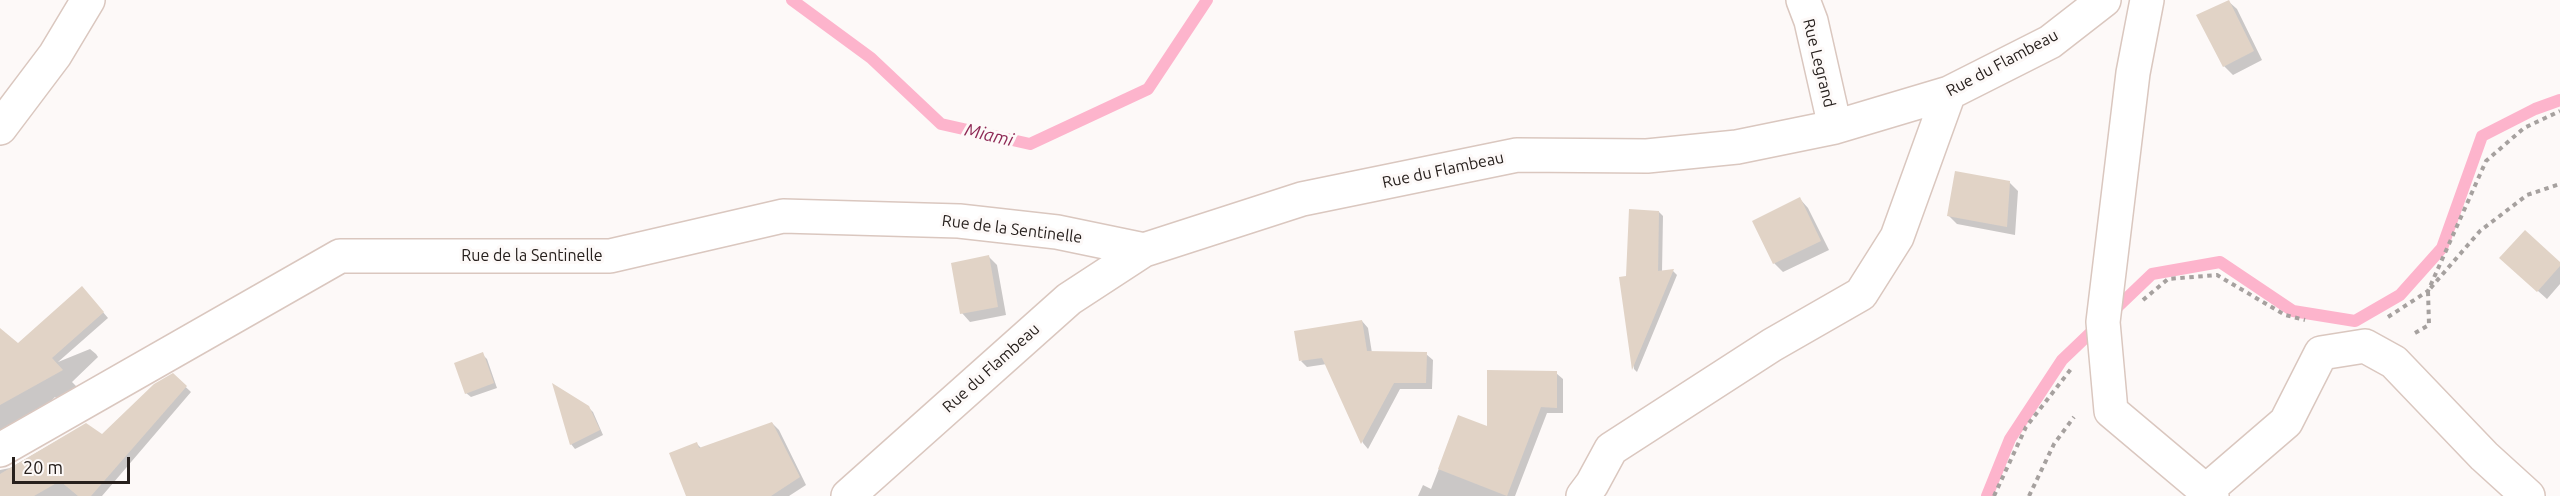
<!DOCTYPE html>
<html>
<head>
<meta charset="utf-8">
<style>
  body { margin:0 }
  #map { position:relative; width:2560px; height:496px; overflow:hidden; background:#fdf9f8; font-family:Ubuntu,sans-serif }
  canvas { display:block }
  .scale { position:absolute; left:12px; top:457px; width:118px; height:27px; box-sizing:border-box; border:3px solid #27201d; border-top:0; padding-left:8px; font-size:18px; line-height:21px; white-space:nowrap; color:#27201d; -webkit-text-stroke:4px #fdf9f8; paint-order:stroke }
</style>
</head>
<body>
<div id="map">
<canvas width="2560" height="496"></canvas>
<div class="scale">20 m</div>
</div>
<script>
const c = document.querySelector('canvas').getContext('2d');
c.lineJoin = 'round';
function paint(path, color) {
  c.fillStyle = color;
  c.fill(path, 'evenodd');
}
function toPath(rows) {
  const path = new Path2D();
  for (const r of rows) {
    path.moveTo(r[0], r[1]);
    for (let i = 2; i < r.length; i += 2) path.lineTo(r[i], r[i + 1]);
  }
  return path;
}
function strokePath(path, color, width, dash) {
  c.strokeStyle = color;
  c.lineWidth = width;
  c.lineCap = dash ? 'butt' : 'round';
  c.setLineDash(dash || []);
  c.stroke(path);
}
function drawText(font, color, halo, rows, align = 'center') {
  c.font = font + ' Ubuntu,sans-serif';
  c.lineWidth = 6;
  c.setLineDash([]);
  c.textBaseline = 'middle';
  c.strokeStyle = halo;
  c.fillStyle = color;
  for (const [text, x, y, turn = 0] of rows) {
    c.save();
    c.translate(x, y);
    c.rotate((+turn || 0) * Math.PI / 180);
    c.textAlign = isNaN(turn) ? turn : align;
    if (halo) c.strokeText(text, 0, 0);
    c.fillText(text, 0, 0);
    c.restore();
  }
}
paint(toPath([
  [2228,1,2237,9,2262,60,2233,75,2224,66],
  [2009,182,2018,191,2015,235,1957,224,1948,215],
  [1800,199,1808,208,1829,250,1783,272,1774,263],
  [1659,212,1663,216,1662,272,1673,271,1677,275,1637,372,1634,369,1621,278,1627,277],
  [989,257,997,265,1006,315,970,322,962,313],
  [2560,264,2560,284,2547,299,2510,266],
  [87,293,108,318,58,362,90,349,96,354,98,357,72,382,80,390,60,402,55,397,52,400,56,404,0,436,0,390],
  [1362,321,1368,328,1372,353,1426,354,1433,360,1432,389,1400,389,1368,449,1363,443,1327,364,1307,367,1301,361],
  [482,354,487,359,497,388,471,397,466,393],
  [1556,373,1563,379,1563,413,1547,413,1515,496,1418,496,1423,485,1431,489,1459,417,1489,428],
  [173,375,191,392,102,496,0,496,0,470,10,468,86,424,103,436],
  [588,407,593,412,603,435,575,449,571,444],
  [772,423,779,430,806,485,789,496,687,496,697,444,701,448]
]), '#0003');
strokePath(toPath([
  [792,0,871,58,941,124,1030,144,1148,89,1207,0],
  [1987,496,2010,439,2062,360,2152,274,2220,262,2293,311,2355,321,2400,295,2442,248,2482,136,2535,109,2560,100]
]), '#fdb4cc', 12);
paint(toPath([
  [2229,0,2254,51,2223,67,2196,15],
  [1955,171,2010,181,2007,227,1947,216],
  [1800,197,1821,241,1773,264,1752,221],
  [1629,209,1659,211,1658,271,1674,269,1632,370,1619,277,1626,276],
  [2525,230,2560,262,2560,266,2537,292,2499,258],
  [989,255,998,307,960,314,951,263],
  [82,286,104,312,52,358,63,370,0,405,0,328,18,343],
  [1362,320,1367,351,1427,352,1426,383,1394,383,1361,444,1322,358,1299,361,1294,331],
  [483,352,494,383,465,394,454,363],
  [1487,370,1557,371,1557,408,1541,407,1507,496,1438,469,1458,415,1487,426],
  [173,373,187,386,91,496,78,496,60,481,34,496,0,496,0,474,86,423,102,434,154,384],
  [552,383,589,406,600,430,570,445],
  [772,422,800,477,771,496,686,496,669,453,697,442,699,448]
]), '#e1d3c6');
const minor = toPath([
  [1803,0,1811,21,1835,127],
  [2147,0,2133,73,2103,322,2111,411,2212,496],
  [0,128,55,55,88,0],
  [0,450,340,256,610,256,783,216,959,221,1057,232,1144,250],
  [2207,490,2286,422,2321,353,2365,346,2394,362,2484,456,2528,496],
  [848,496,1069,299,1144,250,1302,199,1517,155,1647,156,1737,147,1835,127,1949,93,2050,42,2104,0],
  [1583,496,1592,484,1611,449,1772,345,1861,294,1897,237,1949,93]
]);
strokePath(minor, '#dac7bf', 36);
strokePath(toPath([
  [2143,300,2168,279,2217,275,2285,315,2305,320],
  [2388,317,2428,291,2486,161,2524,128,2560,111],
  [2415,333,2429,325,2428,291,2480,231,2527,195,2560,184],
  [1994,496,2026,427,2071,369],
  [2029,496,2054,444,2074,417]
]), '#a6a19f', 4, [4.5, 4.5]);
strokePath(minor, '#fff', 33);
drawText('16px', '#27201d', '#fdf9f8', [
  ["Rue Legrand",1819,63,76],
  ["Rue du Flambeau",2002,63,-28],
  ["Rue du Flambeau",1443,170,-12],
  ["Rue de la Sentinelle",1012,229,7],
  ["Rue de la Sentinelle",532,256],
  ["Rue du Flambeau",991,368,-42]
]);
drawText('italic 18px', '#8e2955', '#fdf9f8', [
  ["Miami",989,135,13]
]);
</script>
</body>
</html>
